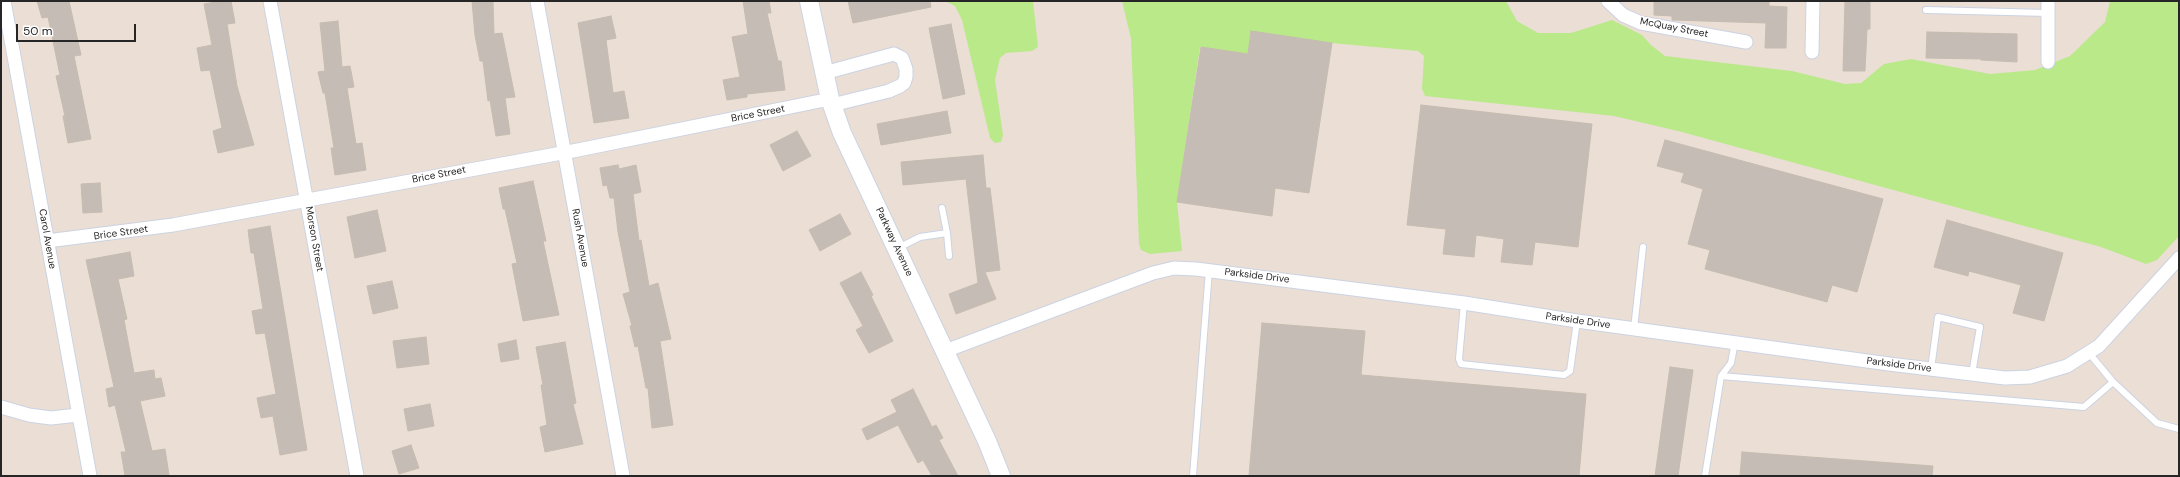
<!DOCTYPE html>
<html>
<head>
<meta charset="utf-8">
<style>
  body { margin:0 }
  #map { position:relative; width:2180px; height:477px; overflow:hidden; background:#ebded5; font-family:"DM Sans",sans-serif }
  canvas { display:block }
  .frame { position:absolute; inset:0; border:2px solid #262626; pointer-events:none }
  .scale { position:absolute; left:16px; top:24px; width:120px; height:18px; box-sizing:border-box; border:2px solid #262626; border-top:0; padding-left:5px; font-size:12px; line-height:14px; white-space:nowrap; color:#262626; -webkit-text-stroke:3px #fff; paint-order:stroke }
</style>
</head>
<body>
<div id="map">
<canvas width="2180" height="477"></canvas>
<div class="frame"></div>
<div class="scale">50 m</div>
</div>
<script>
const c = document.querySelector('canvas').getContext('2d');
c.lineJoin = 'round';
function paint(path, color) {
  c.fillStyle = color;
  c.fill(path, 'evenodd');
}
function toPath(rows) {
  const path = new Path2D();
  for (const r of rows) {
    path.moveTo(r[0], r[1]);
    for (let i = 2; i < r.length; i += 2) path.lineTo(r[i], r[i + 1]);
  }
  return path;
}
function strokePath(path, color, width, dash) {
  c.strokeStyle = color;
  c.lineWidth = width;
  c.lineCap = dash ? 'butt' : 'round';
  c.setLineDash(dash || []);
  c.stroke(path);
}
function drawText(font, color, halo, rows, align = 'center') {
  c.font = font + ' "DM Sans",sans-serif';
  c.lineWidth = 3;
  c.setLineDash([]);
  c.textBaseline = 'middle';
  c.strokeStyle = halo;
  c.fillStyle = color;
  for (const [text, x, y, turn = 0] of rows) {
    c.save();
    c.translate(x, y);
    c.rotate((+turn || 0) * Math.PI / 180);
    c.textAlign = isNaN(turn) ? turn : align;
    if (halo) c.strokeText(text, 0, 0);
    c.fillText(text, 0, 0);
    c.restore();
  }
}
paint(toPath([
  [945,1,1033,1,1038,47,1032,51,1006,53,1000,58,995,80,1003,135,1001,142,995,143,990,138,962,20,955,6],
  [1122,1,1506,1,1517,21,1538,33,1571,33,1612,20,1642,35,1651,45,1665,56,1792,71,1845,84,1861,83,1884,64,1911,59,1990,74,2035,70,2070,56,2105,22,2110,1,2179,1,2179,236,2157,260,2146,264,2101,247,1682,132,1614,116,1425,96,1422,89,1424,56,1418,51,1332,43,1251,32,1248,54,1200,47,1177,202,1182,251,1150,254,1141,250,1139,244,1131,39]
]), '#bae98a');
const building = toPath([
  [37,1,69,1,81,55,74,56,91,139,68,143,63,116,65,116,56,76,60,75,48,17,42,18,37,1],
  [221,1,231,1,235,23,227,24,237,86,254,145,218,153,213,131,222,128,210,70,201,71,197,48,212,45,204,4,221,1],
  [472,1,493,1,494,34,502,33,515,97,505,98,510,134,496,136,490,100,488,101,483,61,480,61,475,35,472,1],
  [743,1,769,1,771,13,767,13,778,61,781,61,785,90,747,94,747,97,727,100,723,80,740,77,732,37,748,34,743,1],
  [848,1,930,1,931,7,853,23,848,1],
  [1654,1,1769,1,1769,6,1787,7,1786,48,1765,48,1766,23,1672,20,1672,16,1654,15,1654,1],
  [1845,1,1870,1,1870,29,1867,29,1865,71,1843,71,1845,1],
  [611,16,616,38,606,40,613,93,624,91,629,118,594,123,578,23,611,16],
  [338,21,342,67,350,66,354,87,347,88,356,144,362,143,366,170,335,175,331,148,334,148,325,93,323,93,318,72,325,71,320,23,338,21],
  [951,24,965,94,943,99,929,28,951,24],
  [1251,31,1332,43,1309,193,1275,188,1272,216,1177,202,1201,47,1248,54,1251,31],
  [1927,32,2017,34,2017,62,1981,60,1981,59,1926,58,1927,32],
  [1421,105,1592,124,1578,247,1535,242,1532,265,1501,262,1504,239,1476,235,1474,257,1443,254,1446,229,1407,225,1421,105],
  [947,111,951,133,881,145,877,124,947,111],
  [797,131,811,156,783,171,770,145,797,131],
  [1665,140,1883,199,1857,292,1832,285,1827,302,1705,269,1710,250,1688,244,1703,189,1681,182,1684,173,1657,166,1665,140],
  [983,155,986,188,990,188,1000,270,985,272,996,299,956,314,949,294,978,283,966,179,903,185,901,162,983,155],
  [618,165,619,169,636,165,641,192,633,194,639,241,641,240,649,286,658,283,671,339,660,341,673,425,652,428,648,388,646,388,638,346,635,347,630,326,632,326,623,294,630,292,618,232,614,198,610,198,607,185,603,186,600,168,618,165],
  [533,181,546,241,543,241,559,315,523,321,512,264,517,263,505,209,503,209,499,188,533,181],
  [100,183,102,212,83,213,81,184,100,183],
  [377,210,386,251,355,258,347,217,377,210],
  [840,214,851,234,820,251,809,230,840,214],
  [1947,220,2063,253,2044,321,2013,313,2021,285,1969,271,1968,276,1934,267,1947,220],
  [270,226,307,450,280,455,273,416,261,418,257,398,276,394,265,333,256,334,252,311,263,309,254,253,251,253,248,230,270,226],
  [130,252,134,276,118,279,127,319,124,320,134,373,154,370,155,379,161,378,165,396,140,401,152,451,165,449,169,475,125,476,121,452,126,452,115,405,109,407,106,389,114,387,86,260,130,252],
  [861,272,873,295,871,296,893,341,869,353,856,330,863,326,840,283,861,272],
  [392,281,398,308,373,314,367,286,392,281],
  [1262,323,1365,331,1361,375,1586,394,1579,476,1249,476,1262,323],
  [426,337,429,364,397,368,393,341,426,337],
  [516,340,519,359,501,362,498,344,516,340],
  [565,342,576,403,573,404,583,444,545,452,540,427,547,425,541,385,543,385,536,347,565,342],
  [1670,367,1693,370,1678,476,1655,476,1670,367],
  [913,389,932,427,936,425,943,438,939,440,958,476,932,476,923,460,918,463,898,425,867,440,862,429,897,412,891,400,913,389],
  [430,404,434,426,408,431,404,409,430,404],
  [411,445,419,468,399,474,392,451,411,445],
  [1742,452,1933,466,1932,476,1740,476,1742,452]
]);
paint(building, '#c5bdb5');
strokePath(building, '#c6bbaf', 1);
const lane = toPath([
  [1926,10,2048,13],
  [947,233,949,256],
  [898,248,920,237,947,233,942,208],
  [1464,303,1459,359,1461,364,1564,375,1570,371,1577,321],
  [1634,329,1643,247],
  [2089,353,2113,382,2157,423,2179,429],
  [1931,369,1938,317,1980,327,1972,374],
  [1721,376,1731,363,1735,342],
  [1193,476,1209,270],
  [1705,476,1721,376,2084,407,2113,382]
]);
const street = toPath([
  [4,1,90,476],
  [270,1,357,476],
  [537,1,623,476],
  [1608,1,1623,15,1641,23,1746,42],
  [1812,52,1813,1],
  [2048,62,2048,1],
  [824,73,894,54,902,58,906,69,906,77,904,83,900,86,889,91,832,105],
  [47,241,173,225,578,150,830,99],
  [945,351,1153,273,1174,268,1196,269,1464,303,1577,321,1889,364,2005,378,2030,377,2067,366,2099,346,2179,258],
  [1,407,29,415,51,418,78,415]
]);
const secondary = toPath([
  [809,1,830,99,842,133,987,441,1001,476]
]);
strokePath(lane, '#cbd3e2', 8);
strokePath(street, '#cbd3e2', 15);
strokePath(secondary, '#cbd3e2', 20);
strokePath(lane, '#fff', 6);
strokePath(street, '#fff', 13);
strokePath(secondary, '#fff', 18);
drawText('10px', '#262626', '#fff', [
  ["McQuay Street",1674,28,11],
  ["Brice Street",758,114,-11],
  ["Brice Street",439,175,-11],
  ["Brice Street",121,233,-8],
  ["Rush Avenue",580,238,80],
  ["Carol Avenue",47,239,80],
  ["Morson Street",314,239,80],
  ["Parkway Avenue",894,242,65],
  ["Parkside Drive",1257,276,7],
  ["Parkside Drive",1578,321,8],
  ["Parkside Drive",1899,365,7]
]);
</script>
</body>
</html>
